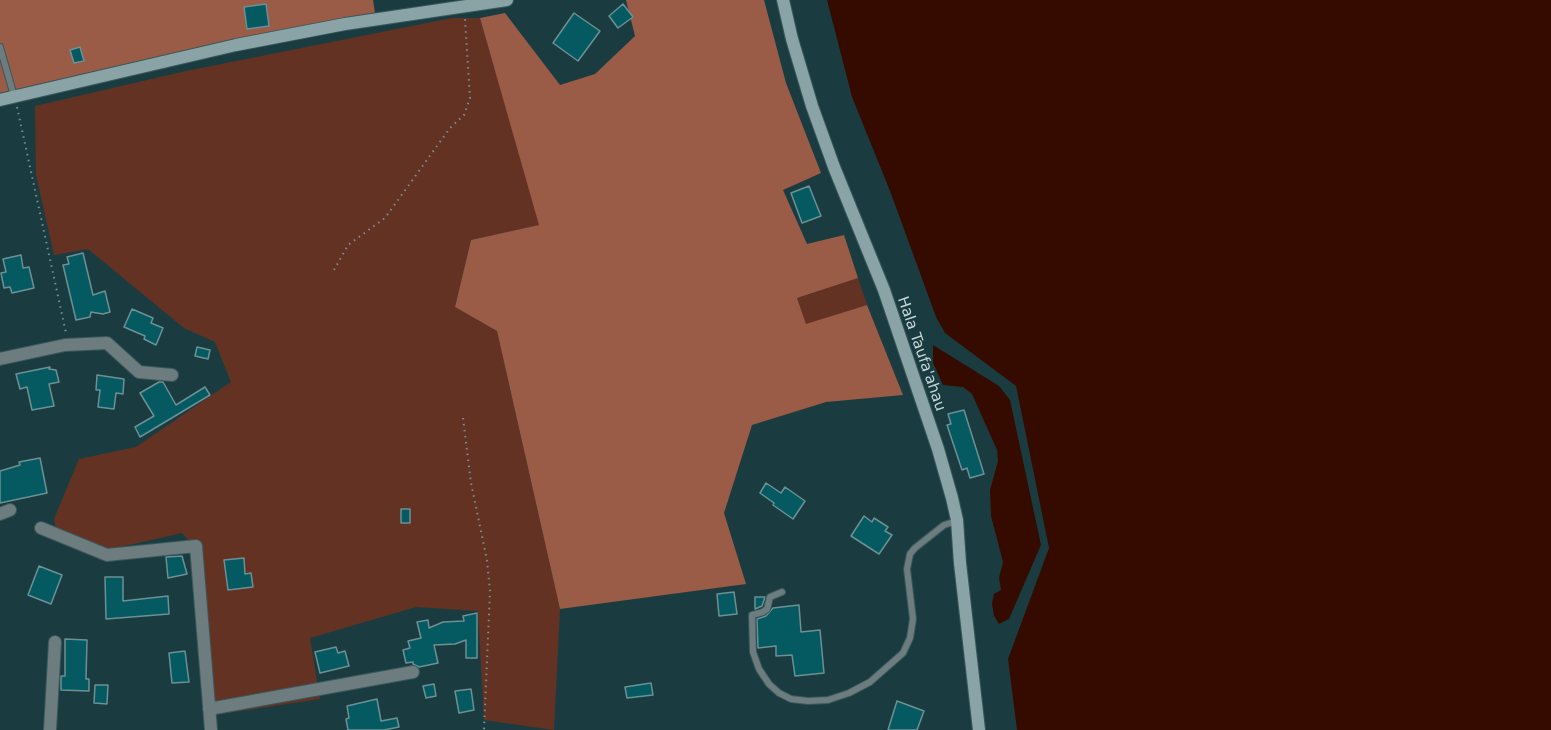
<!DOCTYPE html>
<html>
<head>
<meta charset="utf-8">
<style>
  body { margin:0 }
  canvas { display:block; background:#1a3c40 }
</style>
</head>
<body>
<canvas width="1551" height="730"></canvas>
<script>
const c = document.querySelector('canvas').getContext('2d');
c.lineJoin = 'round';
function paint(path, color) {
  c.fillStyle = color;
  c.fill(path, 'evenodd');
}
function toPath(rows) {
  const path = new Path2D();
  for (const r of rows) {
    path.moveTo(r[0], r[1]);
    for (let i = 2; i < r.length; i += 2) path.lineTo(r[i], r[i + 1]);
  }
  return path;
}
function strokePath(path, color, width, dash) {
  c.strokeStyle = color;
  c.lineWidth = width;
  c.lineCap = dash ? 'butt' : 'round';
  c.setLineDash(dash || []);
  c.stroke(path);
}
function drawText(font, color, halo, rows, align = 'center') {
  c.font = font + ' "DejaVu Sans",sans-serif';
  c.lineWidth = 4.5;
  c.setLineDash([]);
  c.textBaseline = 'middle';
  c.strokeStyle = halo;
  c.fillStyle = color;
  for (const [text, x, y, turn = 0] of rows) {
    c.save();
    c.translate(x, y);
    c.rotate((+turn || 0) * Math.PI / 180);
    c.textAlign = isNaN(turn) ? turn : align;
    if (halo) c.strokeText(text, 0, 0);
    c.fillText(text, 0, 0);
    c.restore();
  }
}
paint(toPath([
  [452,18,480,18,540,225,471,240,455,307,497,331,560,609,554,730,484,720,478,611,416,607,310,638,320,699,215,715,200,553,182,533,107,550,56,529,54,519,79,459,136,447,231,382,215,342,184,328,88,249,54,255,36,175,35,106,186,71],
  [858,278,867,305,806,325,797,298]
]), '#643222');
paint(toPath([
  [0,0,373,0,375,13,236,39,0,93],
  [626,0,764,0,786,83,821,173,783,190,807,244,844,235,858,278,797,298,806,324,867,305,903,395,826,402,752,425,724,513,746,584,560,609,497,331,455,307,471,240,539,225,480,18,505,13,560,85,595,74,635,36]
]), '#9a5b47');
paint(toPath([
  [827,0,1551,0,1551,730,1017,730,1008,659,1049,548,1016,386,945,333,936,317,890,191,852,97],
  [933,345,999,386,1010,400,1041,545,1009,619,999,624,994,616,992,604,994,594,1001,590,999,578,1003,562,991,516,990,490,998,461,997,450,972,394,963,387,943,385,933,363]
]), '#350b00');
const building = toPath([
  [266,4,269,26,247,29,244,7,266,4],
  [623,4,633,17,618,28,609,16,623,4],
  [574,13,600,31,578,61,553,43,574,13],
  [80,47,84,61,74,63,70,50,80,47],
  [809,186,821,216,802,223,791,193,809,186],
  [83,253,93,295,105,291,110,312,103,314,91,312,90,317,76,320,63,265,69,264,67,257,83,253],
  [21,255,23,268,29,267,34,288,12,293,10,287,4,288,1,273,6,272,3,259,21,255],
  [132,309,153,318,151,323,163,328,156,345,144,339,145,336,124,327,132,309],
  [197,347,210,350,208,359,195,356,197,347],
  [50,367,49,369,56,370,59,382,49,384,54,406,32,410,27,387,20,389,16,374,50,367],
  [97,375,124,379,123,394,116,393,114,409,98,407,100,390,96,390,97,375],
  [159,382,163,382,176,405,205,387,210,395,140,437,135,427,154,416,140,393,159,382],
  [964,410,984,474,970,478,967,468,962,470,947,425,951,424,948,414,964,410],
  [40,458,47,493,0,503,0,471,20,465,19,462,40,458],
  [766,483,781,493,785,487,805,501,793,519,773,505,774,503,760,493,766,483],
  [401,509,410,509,410,523,401,523,401,509],
  [864,516,872,522,874,518,888,527,885,531,892,535,879,554,851,536,864,516],
  [182,556,187,574,168,578,166,557,182,556],
  [244,558,245,574,251,573,253,587,228,590,224,560,244,558],
  [39,566,62,575,51,604,28,595,39,566],
  [105,577,123,577,123,601,168,596,169,614,106,619,105,577],
  [734,592,737,614,719,616,717,594,734,592],
  [755,597,765,597,762,606,755,609,755,597],
  [799,605,801,632,820,630,824,673,795,676,792,655,776,656,776,646,758,648,757,619,766,616,773,608,799,605],
  [477,613,477,658,466,658,466,640,455,644,434,645,438,663,419,667,413,664,413,662,406,663,403,650,410,648,408,641,421,638,417,622,428,620,429,628,443,622,464,621,463,616,477,613],
  [65,639,87,640,86,679,89,679,89,691,61,690,61,676,65,676,65,639],
  [336,647,338,653,345,651,349,666,320,673,315,652,336,647],
  [185,651,189,682,172,683,169,653,185,651],
  [651,683,653,695,627,698,625,687,651,683],
  [434,684,436,696,426,698,423,686,434,684],
  [95,685,108,685,107,704,94,703,95,685],
  [471,689,474,710,459,713,455,691,471,689],
  [377,699,381,721,397,718,399,727,384,730,348,730,346,719,349,718,347,706,377,699],
  [897,701,924,711,917,730,888,730,897,701]
]);
paint(building, '#055a61');
strokePath(building, '#6c9094', 1.5);
const lane = toPath([
  [0,47,14,96],
  [782,592,770,597,767,609,763,612,752,615,753,652,759,669,769,684,779,693,791,699,808,701,828,700,849,693,870,682,903,653,910,638,913,619,907,569,910,554,915,548,944,525,957,521]
]);
const street = toPath([
  [0,359,65,345,107,343,139,372,172,375],
  [0,514,10,510],
  [41,528,107,555,196,546,211,730],
  [209,709,413,672],
  [50,730,55,642]
]);
const secondary = toPath([
  [783,0,792,39,812,106,834,167,884,290,938,449,952,498,957,520,960,563,979,730],
  [0,100,236,45,345,24,507,0]
]);
strokePath(lane, '#39585c', 8);
strokePath(street, '#39585c', 14);
strokePath(secondary, '#39585c', 14);
strokePath(toPath([
  [17,107,66,333],
  [334,270,348,245,385,218,450,128,464,115,470,98,465,19],
  [463,418,471,483,487,560,490,591,484,730]
]), '#779093', 2, [1.5, 4.5]);
strokePath(lane, '#6d7c7e', 6);
strokePath(street, '#6d7c7e', 12);
strokePath(secondary, '#8aa3a6', 12);
drawText('15px', '#c5d7d9', '#1a3c40', [
  ["Hala Taufa'ahau",921,354,71]
]);
</script>
</body>
</html>
